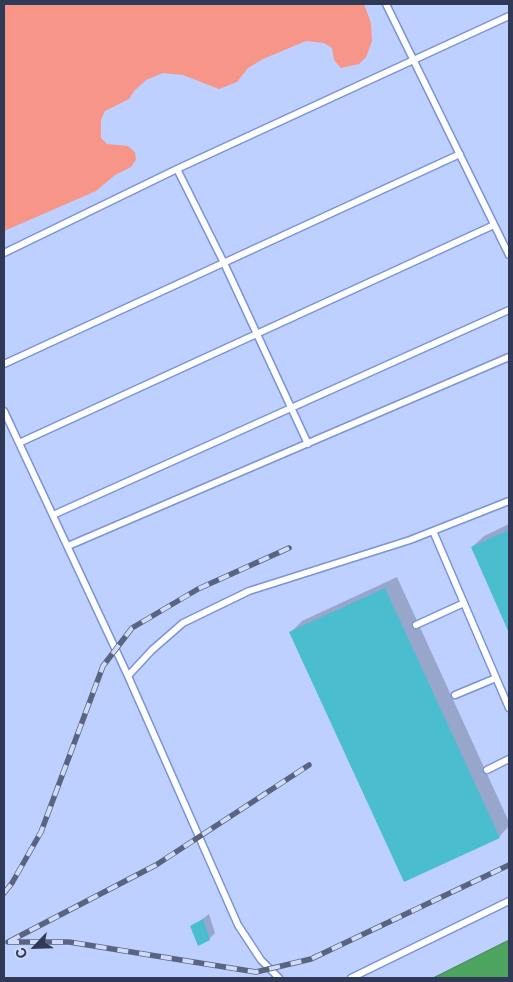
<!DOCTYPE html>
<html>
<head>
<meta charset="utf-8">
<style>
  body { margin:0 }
  #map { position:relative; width:513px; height:982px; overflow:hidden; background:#d0dbf8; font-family:Inter,sans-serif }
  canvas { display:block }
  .frame { position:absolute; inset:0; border:5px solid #303a57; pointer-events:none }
  .north { position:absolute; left:10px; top:922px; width:50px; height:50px; -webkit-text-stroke:4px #d0dbf8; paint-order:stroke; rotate:246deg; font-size:14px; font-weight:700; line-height:20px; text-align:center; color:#303a57 }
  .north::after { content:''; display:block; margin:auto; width:18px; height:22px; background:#303a57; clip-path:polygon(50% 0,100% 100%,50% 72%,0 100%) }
</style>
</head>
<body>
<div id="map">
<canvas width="513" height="982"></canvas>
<div class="frame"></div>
<div class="north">С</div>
</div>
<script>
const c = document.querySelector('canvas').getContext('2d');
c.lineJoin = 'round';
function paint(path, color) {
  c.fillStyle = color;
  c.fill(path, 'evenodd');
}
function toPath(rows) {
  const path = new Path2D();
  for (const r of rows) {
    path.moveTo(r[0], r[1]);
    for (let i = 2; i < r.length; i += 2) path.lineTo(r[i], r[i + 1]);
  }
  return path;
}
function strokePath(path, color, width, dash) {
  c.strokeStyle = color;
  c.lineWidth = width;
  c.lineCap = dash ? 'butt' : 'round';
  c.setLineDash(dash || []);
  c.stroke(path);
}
paint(toPath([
  [4,4,509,4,509,940,433,978,4,978]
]), '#bed0ff');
paint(toPath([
  [4,4,364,4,371,23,372,41,366,57,359,64,341,68,334,60,332,48,324,43,306,41,263,59,248,68,237,82,219,89,183,75,163,73,146,80,134,91,129,99,105,111,101,120,101,138,107,144,128,146,135,152,136,160,131,167,115,175,96,191,4,231]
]), '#f69588');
const water = toPath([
  [509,940,509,978,433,978,509,940]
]);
paint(water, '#4da45f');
strokePath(water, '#44845d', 1);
paint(toPath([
  [509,524,509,630,472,547,484,536],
  [397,577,509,822,509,826,499,837,291,632,302,621],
  [209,914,215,933,209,939,192,927]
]), '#0003');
paint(toPath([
  [509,530,509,633,471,547],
  [385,588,500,838,404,882,289,632],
  [203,919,210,940,198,946,190,926]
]), '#4abecf');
const service = toPath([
  [386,4,509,255],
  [177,169,224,263,308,444],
  [4,253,177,169,509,16],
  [4,364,460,154],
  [4,411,128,676,238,925,261,960,279,978],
  [19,443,494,225],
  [53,515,509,310],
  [433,531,509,708],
  [68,546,509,357],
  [416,625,464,603],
  [128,676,152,650,183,623,249,591,410,540,509,501],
  [455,695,496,678],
  [487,770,509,759],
  [351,978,509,901]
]);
strokePath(service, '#7b93d7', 9);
strokePath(service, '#fff', 6);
const rail = toPath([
  [4,893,12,883,41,832,103,666,132,628,198,589,289,548],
  [10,941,156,865,309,765],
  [8,942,69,942,256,972,311,959,509,865]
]);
strokePath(rail, '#5a6481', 5.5);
strokePath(rail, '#d0dbf8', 4, [11]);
</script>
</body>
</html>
